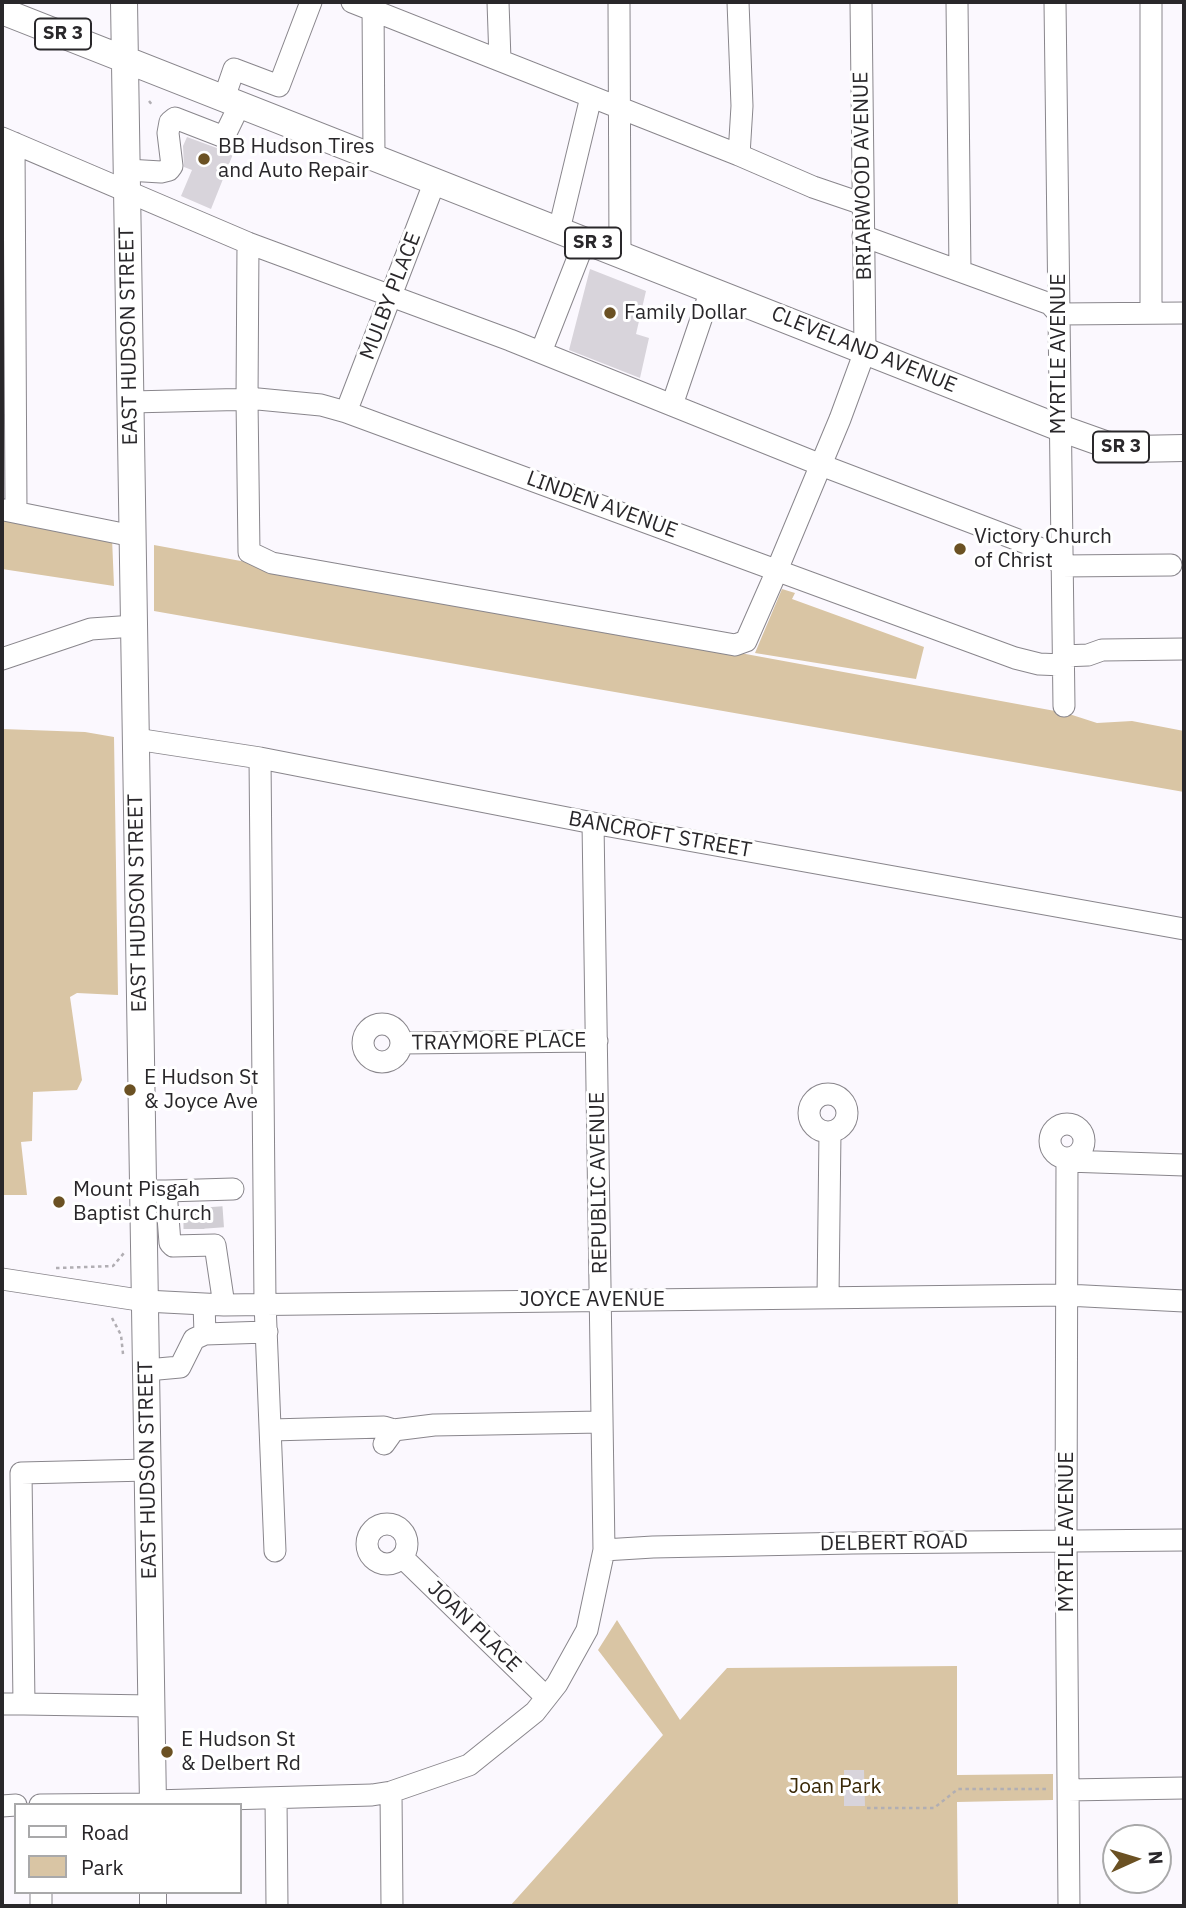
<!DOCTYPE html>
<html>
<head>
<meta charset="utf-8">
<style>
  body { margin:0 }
  #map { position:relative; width:1186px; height:1908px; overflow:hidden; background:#fbf8fe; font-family:"IBM Plex Sans",sans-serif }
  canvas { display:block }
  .frame { position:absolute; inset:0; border:4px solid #29272a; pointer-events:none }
  .legend { position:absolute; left:14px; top:1803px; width:228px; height:91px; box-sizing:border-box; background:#fff; border:2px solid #a9a9aa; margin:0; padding:9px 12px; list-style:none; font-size:21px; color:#29272a }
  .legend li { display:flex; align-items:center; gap:14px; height:35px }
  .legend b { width:35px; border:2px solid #a9a9aa }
  .north { position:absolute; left:1102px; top:1824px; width:70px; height:70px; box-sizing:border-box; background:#fff; border:2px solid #a9a9aa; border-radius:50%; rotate:86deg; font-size:19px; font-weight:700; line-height:28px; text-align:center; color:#29272a }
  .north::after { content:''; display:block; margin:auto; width:24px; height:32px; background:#6b5123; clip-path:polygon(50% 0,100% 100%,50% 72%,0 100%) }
</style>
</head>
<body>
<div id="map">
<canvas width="1186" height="1908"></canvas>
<div class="frame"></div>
<ul class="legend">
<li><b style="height:9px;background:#fff"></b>Road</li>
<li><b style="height:19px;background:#d9c5a4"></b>Park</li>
</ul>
<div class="north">N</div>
</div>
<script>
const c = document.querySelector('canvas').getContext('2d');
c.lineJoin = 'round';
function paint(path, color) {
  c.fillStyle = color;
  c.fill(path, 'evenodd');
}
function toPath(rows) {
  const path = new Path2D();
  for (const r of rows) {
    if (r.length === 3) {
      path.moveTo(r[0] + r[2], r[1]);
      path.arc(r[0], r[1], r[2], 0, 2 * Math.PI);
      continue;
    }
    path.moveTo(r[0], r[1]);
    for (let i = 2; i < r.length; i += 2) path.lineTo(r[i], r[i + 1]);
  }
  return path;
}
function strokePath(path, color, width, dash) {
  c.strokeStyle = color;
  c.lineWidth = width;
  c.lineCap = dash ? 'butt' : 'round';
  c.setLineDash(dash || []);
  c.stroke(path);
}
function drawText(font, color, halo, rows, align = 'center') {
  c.font = font + ' "IBM Plex Sans",sans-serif';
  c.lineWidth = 6;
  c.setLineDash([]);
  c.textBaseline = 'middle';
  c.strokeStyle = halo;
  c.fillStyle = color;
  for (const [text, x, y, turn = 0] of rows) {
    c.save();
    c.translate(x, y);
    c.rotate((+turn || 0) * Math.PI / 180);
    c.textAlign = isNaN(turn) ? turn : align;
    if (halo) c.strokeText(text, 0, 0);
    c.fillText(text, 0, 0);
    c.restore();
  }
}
paint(toPath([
  [2,520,112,538,114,586,2,569],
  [154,545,1066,713,1097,723,1132,721,1184,731,1184,792,154,611],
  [782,589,795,593,792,599,924,647,916,679,755,653],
  [2,729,85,732,114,737,118,995,77,993,70,997,82,1080,77,1090,33,1092,32,1141,21,1142,27,1195,2,1195],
  [617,1620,680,1720,727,1668,957,1666,957,1775,1053,1774,1053,1800,957,1802,958,1906,510,1906,663,1735,598,1650]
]), '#d9c5a4');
paint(toPath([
  [187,137,233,154,211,209,181,196,192,170,184,167,183,146],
  [590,269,646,291,636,334,649,338,640,378,569,350],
  [844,1770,864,1770,865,1806,844,1806]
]), '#d8d4db');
strokePath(toPath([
  [212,1207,214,1235],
  [194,1208,194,1236]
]), '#d1ced4', 21, [21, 10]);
const minor = toPath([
  [352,2,739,155,813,187,863,204],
  [373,2,374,157],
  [498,2,500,60],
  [619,2,620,254],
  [738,2,742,106,739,155],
  [957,2,960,271],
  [1055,2,1064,706],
  [224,98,234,69,279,86,311,2],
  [2,138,248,243,510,340,821,465,1047,551,1062,549],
  [14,143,16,512],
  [127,170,161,172,169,170,172,166,168,133,170,122,175,118,224,137,240,104],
  [559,230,591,97],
  [863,236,1050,304,1059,314,1184,313],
  [248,243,247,400,249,552,272,563,735,645,746,641,772,582,840,419,865,351,861,2],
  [1151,313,1151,2],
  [541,352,585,240],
  [131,402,258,399,321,405,346,412,1015,658,1039,664,1063,665],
  [672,405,711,290],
  [346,412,435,181],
  [4,510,133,536],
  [1061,566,1171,565],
  [1063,656,1088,655,1102,650,1184,649],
  [2,659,91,629,134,626],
  [136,739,260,758,593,823,1184,929],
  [260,758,265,1303,275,1551],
  [382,1043,19],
  [401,1043,597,1041],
  [828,1113,19],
  [1067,1141,17],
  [1067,1158,1066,1541,1069,1906],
  [1067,1161,1184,1165],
  [143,1191,166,1191,170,1243,173,1246,215,1245,224,1305],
  [166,1191,233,1189],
  [2,1279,145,1301,224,1305,1066,1295,1184,1301],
  [828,1297,830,1132],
  [204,1304,205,1334,267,1332],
  [147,1370,180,1367,194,1339,205,1334],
  [271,1430,384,1427,394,1430],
  [384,1444,394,1430,434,1425,601,1422],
  [148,1470,21,1473,24,1704,151,1706],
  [387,1544,20],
  [604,1550,653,1547,853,1543,1184,1540],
  [402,1557,546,1697],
  [2,1704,24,1704],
  [1068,1790,1184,1788],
  [391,1792,392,1906],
  [276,1798,277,1906],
  [153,1801,372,1795,391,1792,469,1765,535,1712,557,1684,587,1630,604,1550,593,823],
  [40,1805,153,1804],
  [2,1806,16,1805],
  [41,1892,41,1906]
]);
const major = toPath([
  [124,2,153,1805],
  [2,11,1060,428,1105,444,1133,449,1184,448],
  [153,1892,153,1906]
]);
strokePath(minor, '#89868c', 23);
strokePath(major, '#89868c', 28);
strokePath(toPath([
  [149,101,153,106],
  [56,1268,113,1266,124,1253],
  [112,1318,121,1335,123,1354],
  [867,1808,934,1808,958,1789,1049,1789]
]), '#b1aeb3', 2.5, [3.5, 3.5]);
strokePath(minor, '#fff', 21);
strokePath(major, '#fff', 26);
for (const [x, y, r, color] of [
  [204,159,7,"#6b5123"],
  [610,313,7,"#6b5123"],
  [960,549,7,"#6b5123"],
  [130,1090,7,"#6b5123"],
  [59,1202,7,"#6b5123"],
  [167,1752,7,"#6b5123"]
]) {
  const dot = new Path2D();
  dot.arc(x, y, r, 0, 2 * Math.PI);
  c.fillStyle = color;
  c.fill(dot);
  strokePath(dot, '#fff', 2.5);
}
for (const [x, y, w] of [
  [63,34,56],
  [593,243,56],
  [1121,447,56]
]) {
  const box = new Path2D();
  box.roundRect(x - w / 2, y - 15.5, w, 31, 5);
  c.fillStyle = '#fff';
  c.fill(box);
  strokePath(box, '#29272a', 2);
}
drawText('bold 19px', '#29272a', null, [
  ["SR 3",63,34],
  ["SR 3",593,243],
  ["SR 3",1121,447]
]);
drawText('21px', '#29272a', '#fff', [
  ["BB Hudson Tires",218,147],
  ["and Auto Repair",218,171],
  ["Family Dollar",624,313],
  ["Victory Church",974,537],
  ["of Christ",974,561],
  ["E Hudson St",144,1078],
  ["& Joyce Ave",144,1102],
  ["Mount Pisgah",73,1190],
  ["Baptist Church",73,1214],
  ["E Hudson St",181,1740],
  ["& Delbert Rd",181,1764]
], 'left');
drawText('21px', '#29272a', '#fff', [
  ["BRIARWOOD AVENUE",863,176,-91],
  ["MULBY PLACE",391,296,-69],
  ["EAST HUDSON STREET",129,336,-91],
  ["CLEVELAND AVENUE",864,350,22],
  ["MYRTLE AVENUE",1059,354,-90],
  ["LINDEN AVENUE",602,505,20],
  ["BANCROFT STREET",660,835,10],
  ["EAST HUDSON STREET",138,903,-91],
  ["TRAYMORE PLACE",499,1042,-1],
  ["REPUBLIC AVENUE",599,1183,-91],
  ["JOYCE AVENUE",592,1300],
  ["EAST HUDSON STREET",148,1470,-91],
  ["MYRTLE AVENUE",1067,1532,-90],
  ["DELBERT ROAD",894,1543,-1],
  ["JOAN PLACE",474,1627,44]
]);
drawText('21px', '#3a2907', '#fff', [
  ["Joan Park",835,1787]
]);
</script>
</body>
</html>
